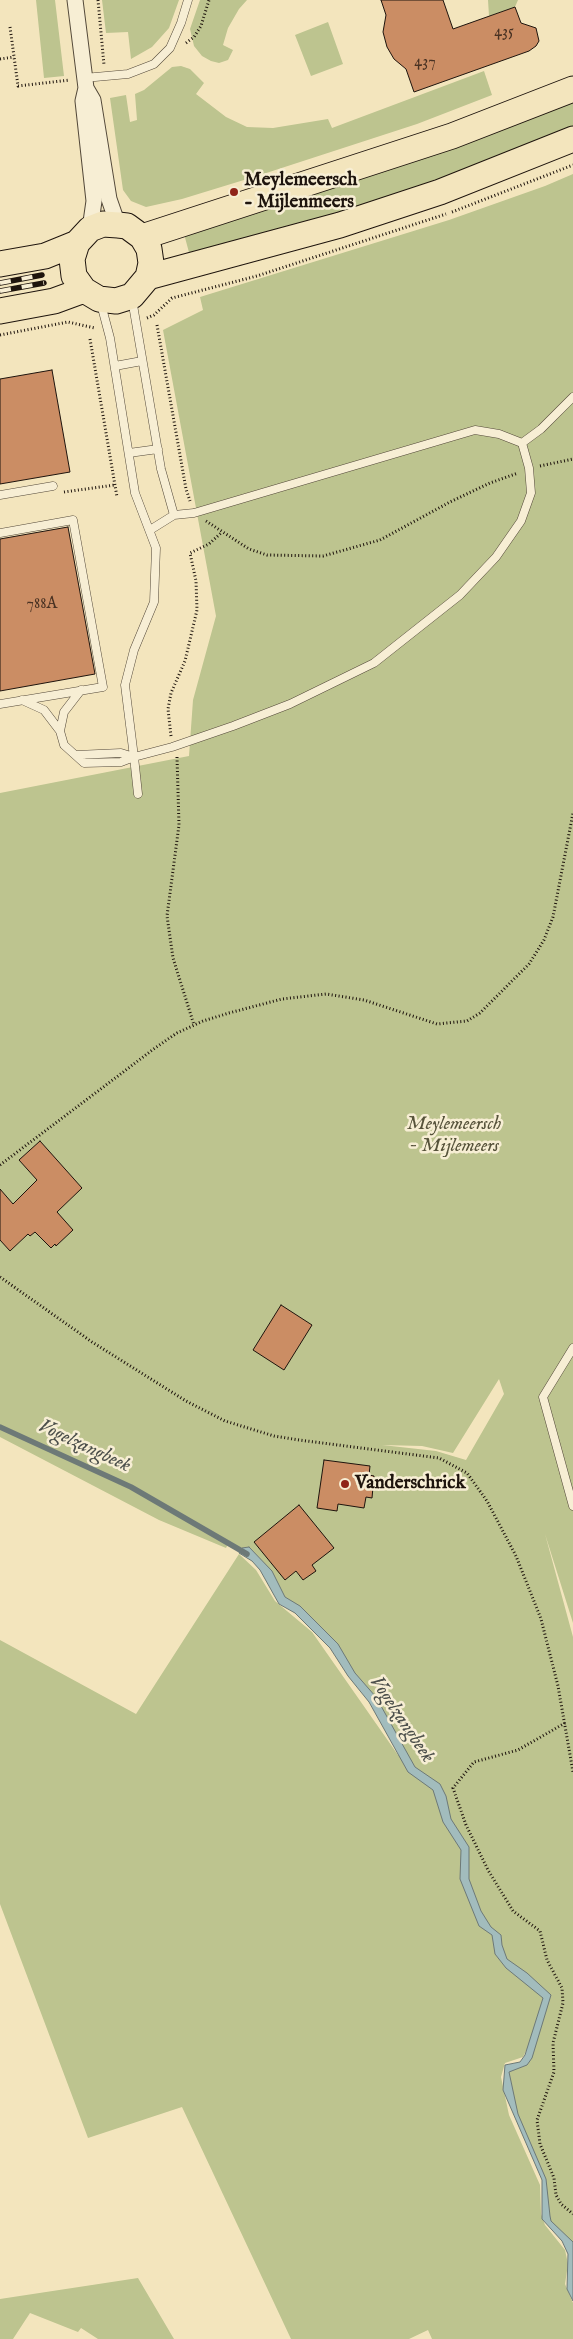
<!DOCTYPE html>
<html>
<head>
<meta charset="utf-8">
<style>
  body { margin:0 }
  canvas { display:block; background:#f3e5bd }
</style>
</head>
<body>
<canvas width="573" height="2339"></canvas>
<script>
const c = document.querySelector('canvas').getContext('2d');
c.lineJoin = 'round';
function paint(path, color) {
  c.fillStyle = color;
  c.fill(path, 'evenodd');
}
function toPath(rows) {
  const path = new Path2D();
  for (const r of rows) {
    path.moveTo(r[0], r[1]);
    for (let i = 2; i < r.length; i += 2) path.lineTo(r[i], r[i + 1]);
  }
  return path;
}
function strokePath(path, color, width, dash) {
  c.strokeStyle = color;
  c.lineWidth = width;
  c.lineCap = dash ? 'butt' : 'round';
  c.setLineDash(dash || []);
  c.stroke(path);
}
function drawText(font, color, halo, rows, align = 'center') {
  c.font = font + ' "IM FELL English",serif';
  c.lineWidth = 5;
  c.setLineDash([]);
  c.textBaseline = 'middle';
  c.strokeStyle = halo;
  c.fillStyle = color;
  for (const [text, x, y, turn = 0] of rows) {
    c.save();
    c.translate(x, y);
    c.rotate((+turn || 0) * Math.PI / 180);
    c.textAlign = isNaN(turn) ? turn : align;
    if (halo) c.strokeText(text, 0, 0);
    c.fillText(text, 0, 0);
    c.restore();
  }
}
paint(toPath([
  [36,0,55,0,64,76,44,78],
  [102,0,179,0,169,28,152,47,131,59,128,32,106,33],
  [200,0,247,0,239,9,228,28,223,45,233,50,228,60,219,63,211,61,202,56,194,46,190,29],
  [488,0,518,0,515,7,489,16],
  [328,22,343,64,311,76,295,35],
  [181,66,190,69,204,83,196,94,226,117,247,127,273,128,328,119,332,128,484,71,492,95,417,124,257,176,182,199,146,207,131,201,123,190,110,98,126,95,130,122,137,120,135,94,144,90,172,67],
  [573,96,573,130,413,191,191,260,183,230],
  [573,174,573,1623,545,1534,573,1637,573,2253,550,2224,546,2185,518,2123,507,2071,527,2059,531,2041,523,2057,505,2063,501,2077,509,2115,540,2185,541,2214,545,2225,565,2250,568,2264,565,2284,573,2303,573,2339,432,2339,428,2330,409,2339,291,2339,182,2107,88,2138,0,1904,0,1640,136,1714,239,1554,256,1570,275,1601,312,1632,398,1755,405,1753,332,1644,283,1603,252,1554,228,1544,226,1548,159,1520,0,1437,0,793,189,756,193,700,216,616,163,330,203,310,200,297,449,220,545,186],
  [499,1379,504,1394,466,1460,436,1451,382,1445,422,1446,453,1453],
  [138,2278,174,2339,98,2339,81,2328,78,2332,30,2313,13,2339,0,2339,0,2299]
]), '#bdc48f');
const water = toPath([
  [249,1547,272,1571,285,1597,300,1606,338,1644,355,1673,376,1697,415,1767,440,1784,446,1796,451,1819,469,1847,469,1879,481,1911,491,1927,501,1935,502,1945,507,1959,527,1973,551,1995,532,2058,527,2065,509,2072,518,2114,546,2179,550,2216,551,2221,573,2242,573,2301,567,2289,568,2254,562,2241,542,2219,542,2180,503,2090,505,2065,520,2062,525,2055,543,1998,506,1968,495,1954,492,1935,479,1926,460,1879,461,1850,443,1822,433,1790,408,1772,369,1702,348,1676,330,1648,295,1613,279,1604,260,1570,252,1561,239,1553,242,1548,249,1547]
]);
paint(water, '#a2bcbd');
strokePath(water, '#6d7977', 1);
strokePath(toPath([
  [0,1427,131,1487,247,1554]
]), '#6d7977', 5.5);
const building = toPath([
  [381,0,443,0,453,29,515,7,521,23,536,28,539,41,536,46,529,51,414,92,406,69,394,59,387,47,383,32,386,15,381,0],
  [52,370,70,472,0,484,0,379,52,370],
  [68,527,95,674,0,691,0,539,68,527],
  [40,1141,82,1188,57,1212,73,1230,56,1246,55,1244,51,1248,35,1232,30,1236,28,1234,10,1251,0,1240,0,1189,13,1204,37,1180,19,1160,40,1141],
  [281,1305,312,1325,284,1370,253,1350,281,1305],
  [324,1460,370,1466,369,1475,374,1476,372,1498,366,1497,364,1508,338,1504,337,1511,317,1508,324,1460],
  [299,1505,334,1548,312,1565,316,1571,303,1580,296,1571,285,1580,254,1542,299,1505]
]);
paint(building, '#cb8d64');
strokePath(building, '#1e140d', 1);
const lane = toPath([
  [84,78,128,74,154,64,170,48,181,23,188,0],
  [132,299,161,469,174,515],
  [101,304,110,338,135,493,156,548,154,602,134,650,125,685,134,757,172,747,233,726,290,704,374,663,460,595,496,557,521,521,531,493,529,468,522,443,499,434,475,430,194,513,174,515,150,530],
  [115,366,142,361],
  [522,443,541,429,573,397],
  [129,453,158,449],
  [0,495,53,486],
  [0,533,73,520,103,687,0,704],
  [22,700,44,710,60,731,64,745,84,763,121,762,134,757],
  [60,731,64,712,81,690],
  [76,755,121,753,134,757],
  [134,757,138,794],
  [573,1348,543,1397,573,1506]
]);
const street = toPath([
  [75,0,86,88,83,101,94,201,90,229],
  [86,88,93,100,109,199,118,225]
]);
const primary = toPath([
  [142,237,452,136,573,89],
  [0,264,45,256,77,243,90,229,103,224,118,225,127,226,142,237,149,249,151,263,148,277,132,296,116,301,99,299,84,290,74,276,72,259,77,243],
  [148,277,340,225,440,192,573,139],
  [0,311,54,301,84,290]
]);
strokePath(lane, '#534839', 9);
strokePath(street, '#534839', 17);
strokePath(primary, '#1e140d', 27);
strokePath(toPath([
  [98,0,104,65],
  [10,27,18,86,70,80],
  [186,43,194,37,201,26,209,0],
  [0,59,14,57],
  [452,212,573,165],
  [147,318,154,315,172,298,257,276,446,214],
  [157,325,186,489,190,501],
  [0,335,68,322,95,328],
  [90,339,117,497],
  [540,466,573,459],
  [64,492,115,485],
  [206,521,249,549,267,555,323,556,380,540,450,502,490,483,518,473],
  [171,736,168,709,171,693,185,661,197,610,196,581,190,553,209,544,221,533],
  [177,757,179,825,167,916,173,958,194,1025],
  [0,1165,155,1048,177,1033,203,1021,229,1013,282,999,326,994,364,1000,437,1024,467,1021,480,1013,529,964,544,940,553,917,573,813],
  [0,1277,92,1342,186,1401,225,1421,274,1436,299,1440,439,1458,467,1473,487,1501,516,1556,541,1619,558,1686,573,1772],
  [565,1723,518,1750,474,1762,453,1788,466,1825,488,1870,513,1911,540,1931,547,1960,562,1988,563,2003,553,2043,554,2072,537,2120,540,2144,554,2178,556,2195,561,2204,573,2214]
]), '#1e140d', 3, [1, 2.5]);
strokePath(lane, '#f7eed4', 8);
strokePath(street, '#f7eed4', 15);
strokePath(primary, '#f3e5bd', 25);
const rail = toPath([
  [0,283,42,275],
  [0,291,44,283]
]);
strokePath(rail, '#1e140d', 5.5);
strokePath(rail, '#f7eed4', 4, [11]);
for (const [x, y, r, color] of [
  [234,192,5,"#8f2418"],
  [345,1484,5,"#8f2418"]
]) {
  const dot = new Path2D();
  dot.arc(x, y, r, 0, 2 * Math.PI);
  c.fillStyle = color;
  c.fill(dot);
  strokePath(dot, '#f7eed4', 2);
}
drawText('16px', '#493223', null, [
  ["435",504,33],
  ["437",425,63],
  ["788A",42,605]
]);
drawText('bold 19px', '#1e140d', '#f7eed4', [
  ["Meylemeersch",244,181],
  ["- Mijlenmeers",244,203],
  ["Vanderschrick",355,1484]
], 'left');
drawText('italic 19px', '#56523a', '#f7eed4', [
  ["Meylemeersch",454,1125],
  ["- Mijlemeers",454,1147]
]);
drawText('italic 20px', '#4c4f4b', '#f7eed4', [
  ["Vogelzangbeek",84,1447,25],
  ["Vogelzangbeek",401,1720,56]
]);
</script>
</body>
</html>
